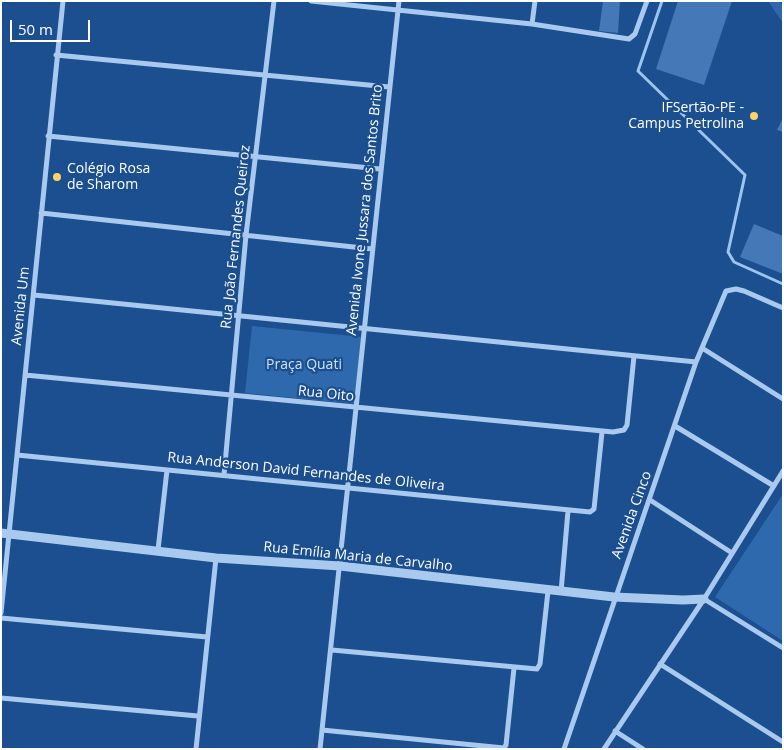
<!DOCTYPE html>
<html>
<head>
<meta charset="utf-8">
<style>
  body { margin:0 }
  #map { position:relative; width:784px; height:750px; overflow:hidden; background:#1b4f8f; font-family:"Open Sans",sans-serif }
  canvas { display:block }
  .frame { position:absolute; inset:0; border:2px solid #fff; pointer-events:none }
  .scale { position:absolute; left:10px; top:20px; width:80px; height:22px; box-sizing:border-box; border:2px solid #fff; border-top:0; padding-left:6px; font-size:15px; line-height:18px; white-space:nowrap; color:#fff; -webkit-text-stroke:4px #1b4f8f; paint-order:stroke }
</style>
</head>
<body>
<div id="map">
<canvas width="784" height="750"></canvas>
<div class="frame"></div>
<div class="scale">50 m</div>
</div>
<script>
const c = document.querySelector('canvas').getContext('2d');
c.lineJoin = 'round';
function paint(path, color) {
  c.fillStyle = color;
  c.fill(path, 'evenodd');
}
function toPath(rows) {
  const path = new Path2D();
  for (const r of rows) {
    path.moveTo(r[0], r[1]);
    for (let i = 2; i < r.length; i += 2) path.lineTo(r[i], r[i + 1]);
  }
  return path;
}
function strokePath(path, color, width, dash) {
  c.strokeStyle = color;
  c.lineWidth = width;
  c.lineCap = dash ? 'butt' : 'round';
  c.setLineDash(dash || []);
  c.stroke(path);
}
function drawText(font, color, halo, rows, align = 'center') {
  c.font = font + ' "Open Sans",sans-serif';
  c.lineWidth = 4.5;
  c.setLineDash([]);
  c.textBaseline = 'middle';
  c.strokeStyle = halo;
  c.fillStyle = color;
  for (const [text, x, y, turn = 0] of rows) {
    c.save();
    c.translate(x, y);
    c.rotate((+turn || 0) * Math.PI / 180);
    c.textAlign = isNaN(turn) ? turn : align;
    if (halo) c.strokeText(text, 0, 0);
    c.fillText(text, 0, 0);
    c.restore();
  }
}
paint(toPath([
  [768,1,779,1,783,6,783,23],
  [252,326,362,337,356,404,245,393],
  [783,494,783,641,715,597]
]), '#2e69ad');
strokePath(toPath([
  [662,1,638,71,745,175,728,252,734,262,783,284]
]), '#9cc4f0', 3);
paint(toPath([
  [603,1,620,1,618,33,599,31],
  [678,1,732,1,704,85,656,69],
  [783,118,783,132,777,130],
  [754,224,783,236,783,274,740,257]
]), '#4478b7');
strokePath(toPath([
  [311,1,532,24,629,39,635,34,647,1],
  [532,24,535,1],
  [56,55,389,87],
  [48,136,380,169],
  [41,213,372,249],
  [34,295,696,362],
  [702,348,783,399],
  [25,375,613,432,624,430,627,425,634,356],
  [675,426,774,486],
  [17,455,590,512,594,509,602,432],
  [224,475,246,235,274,1],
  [650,500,732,553],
  [158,550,167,470],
  [561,592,568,511],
  [704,599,783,648],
  [1,613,63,1],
  [1,618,207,637],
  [332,650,537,669,540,664,548,591],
  [660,664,783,742],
  [1,698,198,716],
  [322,730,504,748,506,745,514,668],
  [615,731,643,749],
  [196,749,216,558],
  [320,749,399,1],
  [564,749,696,362,726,291,736,289,744,291,783,308],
  [604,749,704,599,783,471]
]), '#a9c9ee', 5);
strokePath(toPath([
  [1,533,216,558,340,566,614,597,683,600,704,599]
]), '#a9c9ee', 9);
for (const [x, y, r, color] of [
  [754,116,5,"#ffd166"],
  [57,177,5,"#ffd166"]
]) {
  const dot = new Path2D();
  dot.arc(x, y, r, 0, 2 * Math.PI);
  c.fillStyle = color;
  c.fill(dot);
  strokePath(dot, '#1b4f8f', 2);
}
drawText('14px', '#fff', '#1b4f8f', [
  ["IFSertão-PE -",744,108],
  ["Campus Petrolina",744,124],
  ["Colégio Rosa",67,169,"left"],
  ["de Sharom",67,185,"left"]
], 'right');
drawText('14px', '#fff', '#1b4f8f', [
  ["Avenida Ivone Jussara dos Santos Brito",365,210,-84],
  ["Rua João Fernandes Queiroz",236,237,-84],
  ["Avenida Um",21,306,-84],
  ["Rua Oito",326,394,6],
  ["Rua Anderson David Fernandes de Oliveira",306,472,6],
  ["Avenida Cinco",632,515,-70],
  ["Rua Emília Maria de Carvalho",358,557,6]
]);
drawText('14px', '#cfe3fa', '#1b4f8f', [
  ["Praça Quati",304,365]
]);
</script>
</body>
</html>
